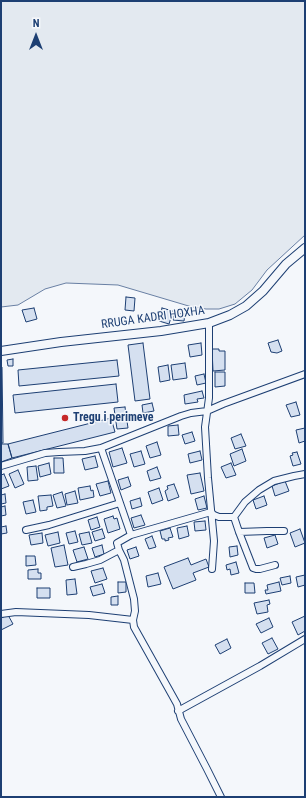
<!DOCTYPE html>
<html>
<head>
<meta charset="utf-8">
<style>
  body { margin:0 }
  #map { position:relative; width:306px; height:798px; overflow:hidden; background:#f4f7fb; font-family:"Roboto Condensed",sans-serif }
  canvas { display:block }
  .frame { position:absolute; inset:0; border:2px solid #1d3f73; pointer-events:none }
  .north { position:absolute; left:16px; top:16px; width:40px; height:40px; -webkit-text-stroke:3px #f4f7fb; paint-order:stroke; rotate:0deg; font-size:11px; font-weight:700; line-height:16px; text-align:center; color:#1d3f73 }
  .north::after { content:''; display:block; margin:auto; width:14px; height:18px; background:#1d3f73; clip-path:polygon(50% 0,100% 100%,50% 72%,0 100%) }
</style>
</head>
<body>
<div id="map">
<canvas width="306" height="798"></canvas>
<div class="frame"></div>
<div class="north">N</div>
</div>
<script>
const c = document.querySelector('canvas').getContext('2d');
c.lineJoin = 'round';
function paint(path, color) {
  c.fillStyle = color;
  c.fill(path, 'evenodd');
}
function toPath(rows) {
  const path = new Path2D();
  for (const r of rows) {
    path.moveTo(r[0], r[1]);
    for (let i = 2; i < r.length; i += 2) path.lineTo(r[i], r[i + 1]);
  }
  return path;
}
function strokePath(path, color, width, dash) {
  c.strokeStyle = color;
  c.lineWidth = width;
  c.lineCap = dash ? 'butt' : 'round';
  c.setLineDash(dash || []);
  c.stroke(path);
}
function drawText(font, color, halo, rows, align = 'center') {
  c.font = font + ' "Roboto Condensed",sans-serif';
  c.lineWidth = 3;
  c.setLineDash([]);
  c.textBaseline = 'middle';
  c.strokeStyle = halo;
  c.fillStyle = color;
  for (const [text, x, y, turn = 0] of rows) {
    c.save();
    c.translate(x, y);
    c.rotate((+turn || 0) * Math.PI / 180);
    c.textAlign = isNaN(turn) ? turn : align;
    if (halo) c.strokeText(text, 0, 0);
    c.fillText(text, 0, 0);
    c.restore();
  }
}
const green = toPath([
  [1,1,305,1,305,235,267,270,252,290,235,304,219,309,206,309,192,307,118,285,66,283,45,289,18,305,1,307,1,1]
]);
paint(green, '#e3e9f0');
strokePath(green, '#687fa3', 1);
const building = toPath([
  [126,297,135,298,134,311,125,310,126,297],
  [34,308,37,319,26,322,22,310,34,308],
  [162,308,173,311,169,324,159,321,162,308],
  [174,313,185,314,184,321,173,320,174,313],
  [278,340,282,351,277,353,271,352,268,343,278,340],
  [143,343,150,399,135,401,128,345,143,343],
  [201,343,202,355,190,357,188,345,201,343],
  [212,349,219,349,219,351,225,351,225,370,213,371,212,349],
  [13,359,13,366,8,366,7,360,13,359],
  [117,360,119,376,19,386,18,370,117,360],
  [185,363,187,378,173,380,171,365,185,363],
  [168,365,170,380,160,382,158,367,168,365],
  [1,367,2,367,3,443,1,443,1,367],
  [215,372,225,372,225,386,215,387,215,372],
  [204,374,206,383,197,385,195,376,204,374],
  [116,384,118,402,15,413,13,395,116,384],
  [202,391,204,398,197,399,198,402,185,404,184,395,202,391],
  [296,402,300,415,291,417,286,405,296,402],
  [152,403,154,411,143,413,142,405,152,403],
  [125,407,128,428,117,429,114,408,125,407],
  [111,418,115,432,12,458,8,444,111,418],
  [178,425,179,435,168,436,168,426,178,425],
  [305,428,305,441,299,443,296,430,305,428],
  [192,432,195,441,185,444,182,435,192,432],
  [241,434,246,446,235,449,231,438,241,434],
  [157,442,161,455,150,458,146,446,157,442],
  [1,444,8,444,12,458,1,462,1,444],
  [122,448,127,463,113,467,109,452,122,448],
  [242,449,246,461,234,466,230,454,242,449],
  [141,451,145,464,134,467,130,454,141,451],
  [200,451,202,460,190,463,188,454,200,451],
  [297,452,301,464,293,466,290,456,293,455,292,453,297,452],
  [95,456,98,467,85,470,82,459,95,456],
  [54,458,63,458,64,473,54,473,54,458],
  [49,463,51,474,40,477,38,466,49,463],
  [231,463,236,475,226,478,221,467,231,463],
  [36,466,38,480,28,481,27,467,36,466],
  [157,467,161,478,150,481,147,471,157,467],
  [18,470,24,484,15,488,9,474,18,470],
  [200,473,204,491,191,494,187,475,200,473],
  [4,474,9,486,1,489,1,475,4,474],
  [128,477,131,486,121,490,118,480,128,477],
  [108,481,111,493,100,496,96,484,108,481],
  [285,481,289,491,275,496,272,486,285,481],
  [174,484,179,497,168,501,165,491,168,489,167,486,174,484],
  [90,486,91,491,93,490,94,497,80,500,78,488,90,486],
  [159,488,163,500,152,504,148,492,159,488],
  [75,491,78,503,67,505,65,494,75,491],
  [62,492,66,506,57,508,53,495,62,492],
  [5,494,6,503,1,504,1,495,5,494],
  [51,495,53,506,47,507,47,510,40,511,38,496,51,495],
  [204,496,207,508,198,510,195,499,204,496],
  [264,496,267,505,256,509,253,500,264,496],
  [140,498,142,506,132,509,130,501,140,498],
  [33,500,36,512,26,514,23,502,33,500],
  [5,506,6,515,1,516,1,507,5,506],
  [141,515,145,525,134,528,131,518,141,515],
  [113,516,114,519,117,518,120,529,108,533,104,519,113,516],
  [97,517,100,527,91,530,88,520,97,517],
  [205,521,206,530,195,531,194,522,205,521],
  [6,526,7,533,1,534,1,527,6,526],
  [187,526,189,536,179,539,177,528,187,526],
  [170,528,173,537,168,538,169,540,165,541,165,539,162,539,160,531,170,528],
  [102,529,105,538,95,541,92,532,102,529],
  [300,529,305,543,295,547,290,533,300,529],
  [75,531,78,542,69,544,66,533,75,531],
  [58,532,60,543,48,546,45,535,58,532],
  [89,532,92,543,82,545,79,534,89,532],
  [42,533,43,543,31,545,29,535,42,533],
  [275,535,278,544,267,548,264,538,275,535],
  [152,536,156,547,149,549,145,539,152,536],
  [64,545,68,565,55,567,51,548,64,545],
  [102,545,104,554,95,557,92,548,102,545],
  [237,546,238,555,230,557,229,547,237,546],
  [84,547,88,559,77,562,73,550,84,547],
  [136,547,139,556,130,559,127,550,136,547],
  [26,556,35,556,36,565,26,566,26,556],
  [188,558,191,565,206,559,209,567,193,573,196,580,173,589,164,567,188,558],
  [236,562,239,573,231,575,230,569,227,570,226,565,236,562],
  [103,568,107,579,95,583,91,571,103,568],
  [38,569,38,573,41,573,41,579,28,579,28,570,38,569],
  [158,573,161,584,148,587,146,576,158,573],
  [305,575,305,585,298,587,296,577,305,575],
  [290,576,291,583,282,585,280,578,290,576],
  [75,579,77,594,67,595,66,580,75,579],
  [118,582,126,582,126,592,118,593,118,582],
  [279,582,281,591,266,594,265,590,268,590,267,585,279,582],
  [245,583,254,583,255,593,245,593,245,583],
  [102,584,105,593,93,596,90,587,102,584],
  [37,588,50,588,50,598,37,598,37,588],
  [118,596,118,605,111,605,111,597,118,596],
  [269,600,270,604,267,605,268,612,257,614,254,603,269,600],
  [8,615,13,624,1,630,1,618,8,615],
  [305,616,305,631,298,635,292,622,305,616],
  [269,618,273,627,261,633,256,624,269,618],
  [272,638,278,649,268,654,262,643,272,638],
  [227,639,231,648,220,654,215,645,227,639]
]);
paint(building, '#d5e0f0');
strokePath(building, '#1d3f73', 1);
const street = toPath([
  [209,323,209,398,205,427,208,478,214,541,212,569],
  [101,448,131,535],
  [1,466,45,453,59,452,85,451,101,448,181,416,191,413,207,411,223,404,305,374],
  [26,530,49,525,120,503],
  [239,532,267,531,284,531],
  [275,565,260,569,256,569,253,568,239,532,234,517,245,502,259,490,274,481,294,476,305,474],
  [73,567,86,564,100,560,119,550],
  [1,614,16,612,89,615,133,620,134,627,172,695,177,704,181,719,207,769,221,797],
  [133,620,135,611,134,599,124,560,119,550,117,543,131,535,211,512,214,515,219,517,234,517],
  [178,711,260,666,305,639]
]);
const secondary = toPath([
  [1,351,61,342,161,331,209,323,230,315,246,306,263,291,286,264,305,248]
]);
strokePath(street, '#1d3f73', 8);
strokePath(secondary, '#1d3f73', 10);
strokePath(street, '#f4f7fb', 6);
strokePath(secondary, '#f4f7fb', 8);
for (const [x, y, r, color] of [
  [65,418,4,"#c62828"]
]) {
  const dot = new Path2D();
  dot.arc(x, y, r, 0, 2 * Math.PI);
  c.fillStyle = color;
  c.fill(dot);
  strokePath(dot, '#f4f7fb', 1.5);
}
drawText('12px', '#1d3f73', '#f4f7fb', [
  ["RRUGA KADRI HOXHA",153,318,-8]
]);
drawText('bold 12px', '#1d3f73', '#f4f7fb', [
  ["Tregu i perimeve",73,418]
], 'left');
</script>
</body>
</html>
